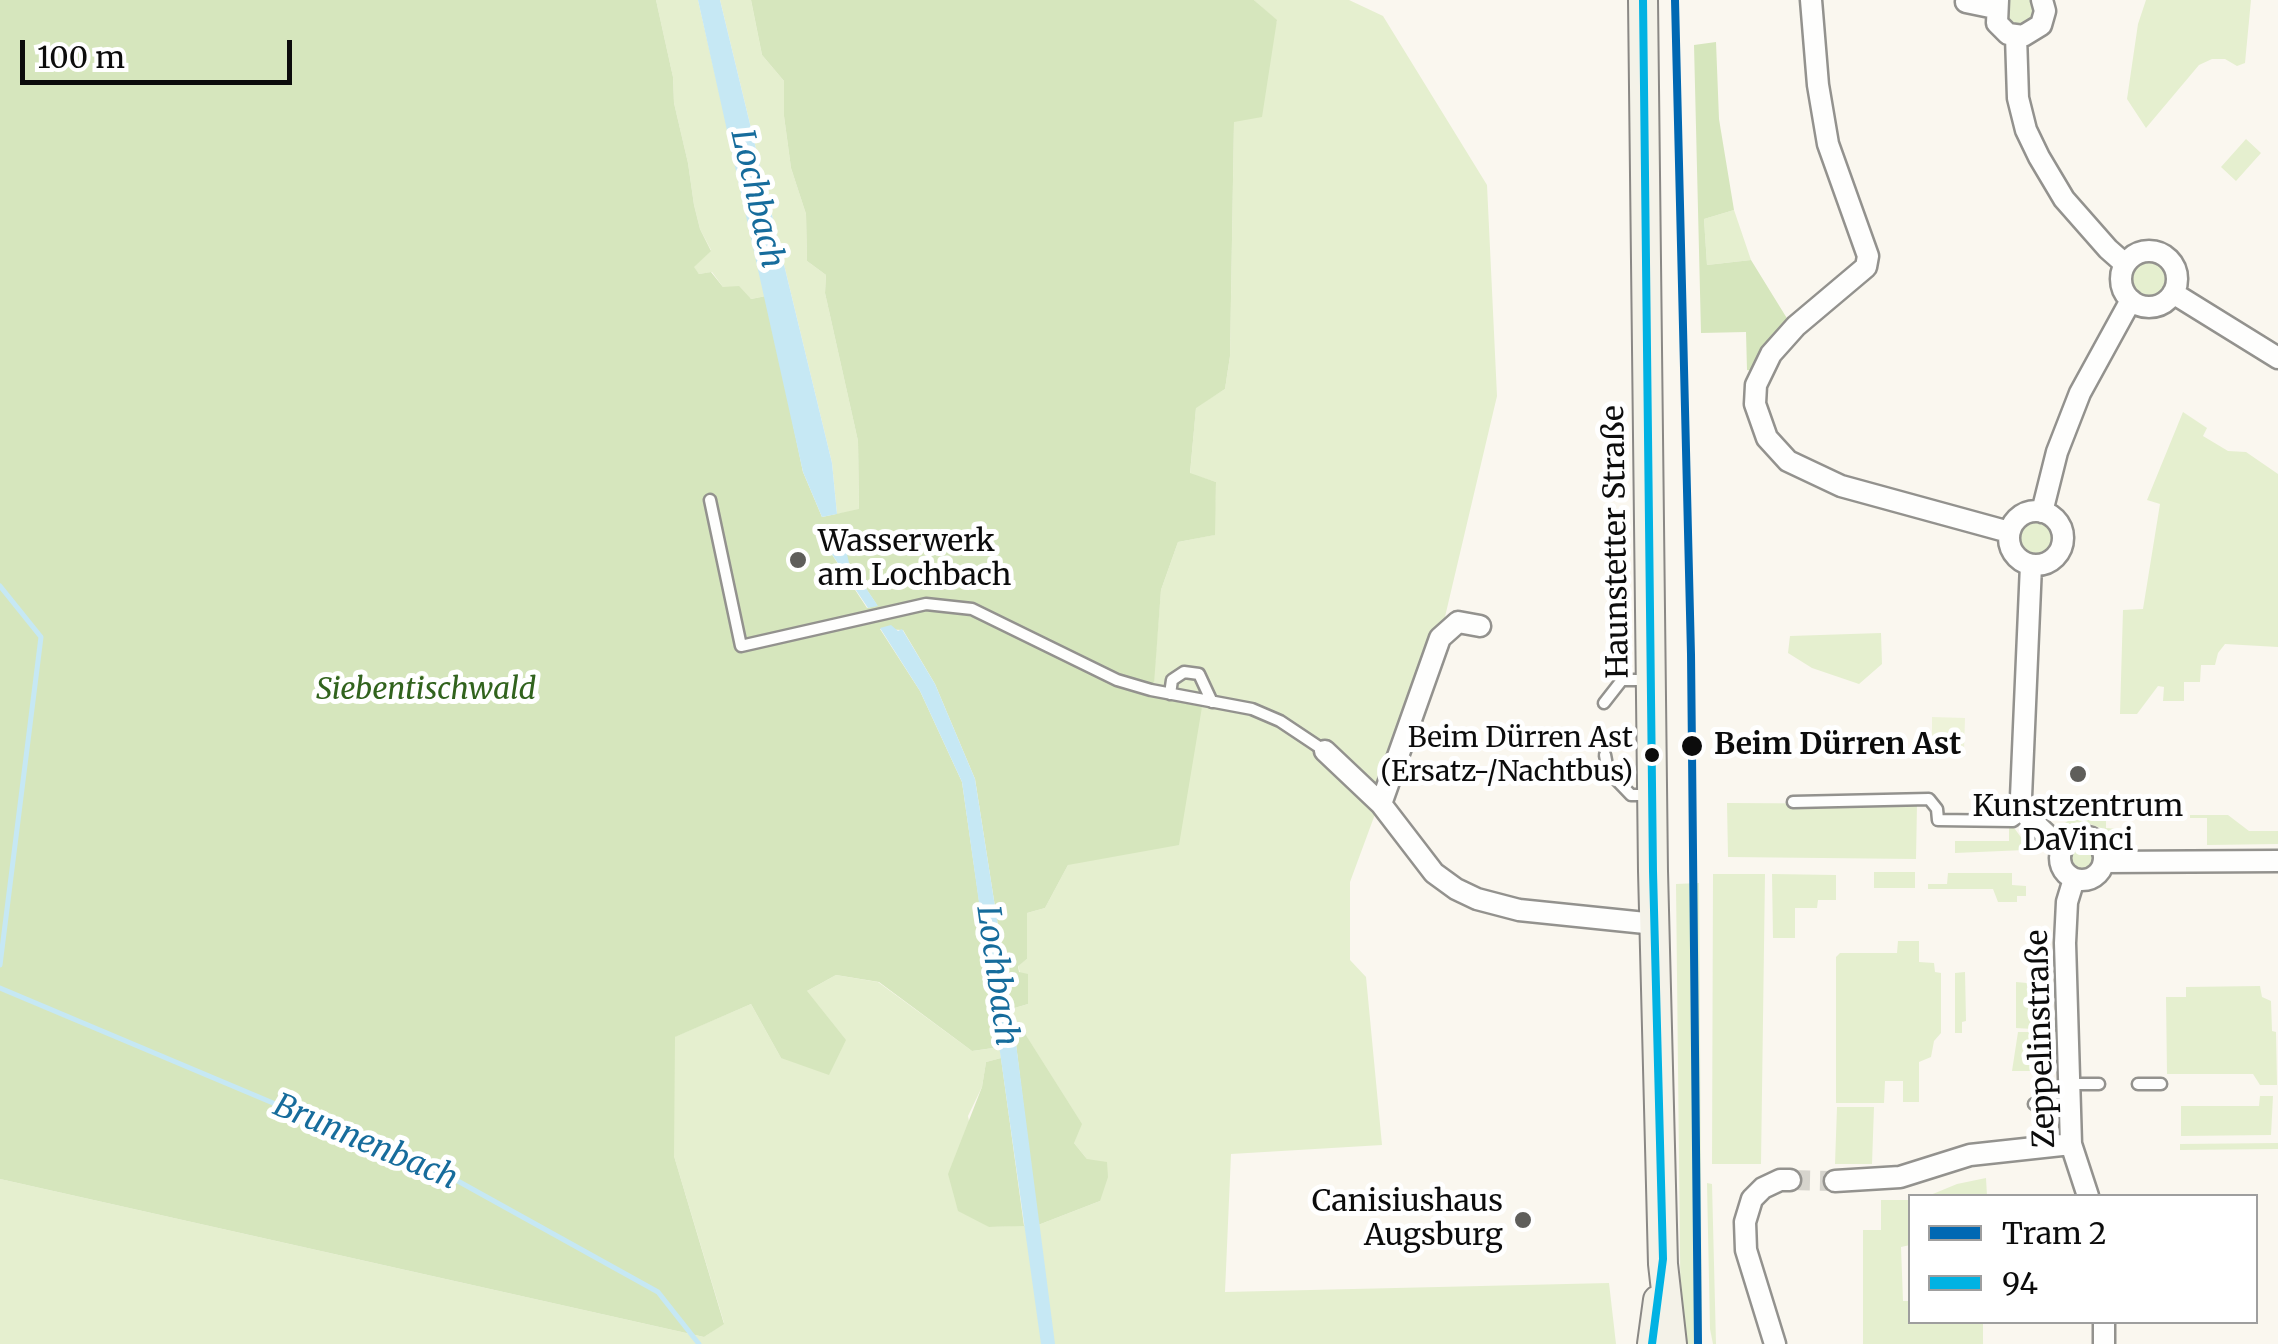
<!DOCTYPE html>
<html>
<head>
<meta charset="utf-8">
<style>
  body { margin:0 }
  #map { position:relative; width:2278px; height:1344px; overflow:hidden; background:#faf7ef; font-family:Merriweather,serif }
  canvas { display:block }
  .legend { position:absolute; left:1908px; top:1194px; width:350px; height:130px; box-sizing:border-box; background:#fff; border:2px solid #9e9e9e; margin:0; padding:12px 18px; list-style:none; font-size:30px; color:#0c0c0c }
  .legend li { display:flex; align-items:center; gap:20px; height:50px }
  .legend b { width:50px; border:2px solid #9e9e9e }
  .scale { position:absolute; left:20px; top:40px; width:272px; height:45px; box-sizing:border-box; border:5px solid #0c0c0c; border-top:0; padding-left:12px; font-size:30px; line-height:35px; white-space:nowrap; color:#0c0c0c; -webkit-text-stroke:8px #fff; paint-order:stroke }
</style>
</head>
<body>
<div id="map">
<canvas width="2278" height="1344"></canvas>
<ul class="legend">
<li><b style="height:12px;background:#0068b3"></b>Tram 2</li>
<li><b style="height:12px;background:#01b2e3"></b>94</li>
</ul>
<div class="scale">100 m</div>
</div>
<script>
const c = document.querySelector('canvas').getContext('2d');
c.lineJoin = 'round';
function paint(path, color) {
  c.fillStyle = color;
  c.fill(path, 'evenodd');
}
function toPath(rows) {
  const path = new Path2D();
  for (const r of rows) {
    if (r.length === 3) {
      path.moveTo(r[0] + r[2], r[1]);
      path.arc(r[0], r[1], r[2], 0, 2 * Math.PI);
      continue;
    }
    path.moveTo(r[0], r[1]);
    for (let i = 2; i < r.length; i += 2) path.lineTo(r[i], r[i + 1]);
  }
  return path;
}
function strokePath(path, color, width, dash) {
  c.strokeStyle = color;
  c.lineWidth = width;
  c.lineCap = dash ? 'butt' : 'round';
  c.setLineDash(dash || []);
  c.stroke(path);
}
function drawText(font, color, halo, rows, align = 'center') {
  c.font = font + ' Merriweather,serif';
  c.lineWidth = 10;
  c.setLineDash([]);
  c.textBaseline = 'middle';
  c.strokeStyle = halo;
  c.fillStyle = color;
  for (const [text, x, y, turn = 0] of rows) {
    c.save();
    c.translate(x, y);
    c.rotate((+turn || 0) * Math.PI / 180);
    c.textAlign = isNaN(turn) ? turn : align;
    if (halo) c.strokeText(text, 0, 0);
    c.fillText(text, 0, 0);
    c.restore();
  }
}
paint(toPath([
  [656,0,698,0,766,296,751,299,723,287,712,272,699,274,693,267,711,250,700,229,694,205,688,163,674,103,673,77],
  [720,0,751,0,762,55,784,81,784,116,791,168,806,214,807,261,826,275,825,293,858,441,859,510,837,514,832,463],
  [1254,0,1349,0,1383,16,1487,185,1497,396,1440,638,1350,882,1350,960,1366,977,1382,1145,1231,1154,1225,1292,1609,1283,1616,1344,0,1344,0,1179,704,1337,724,1323,674,1156,674,1037,751,1004,781,1058,807,991,836,975,878,982,972,1051,1000,1047,1001,1058,986,1062,982,1087,968,1116,989,1227,1038,1225,1100,1201,1087,1159,1074,1143,1022,1030,1014,1028,1011,1009,1028,1004,1018,965,1027,959,1027,913,1045,908,1068,865,1202,708,1152,698,1161,590,1178,542,1214,535,1216,482,1190,474,1196,407,1225,389,1230,356,1234,122,1277,21],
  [2007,0,2032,0,2035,17,2023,28,2008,23,2004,4],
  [2146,0,2251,0,2245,63,2237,66,2225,59,2212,59,2199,65,2146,128,2127,99,2138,24],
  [2246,139,2261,153,2236,181,2221,167],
  [1734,210,1751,260,1707,265,1704,219],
  [2149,279,18],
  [2183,412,2207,428,2203,436,2228,451,2246,452,2278,474,2278,647,2225,644,2218,653,2215,665,2201,665,2200,682,2184,682,2184,701,2163,701,2164,687,2158,686,2137,714,2120,714,2123,610,2143,609,2160,504,2147,500],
  [2036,538,19],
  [1881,633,1882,664,1859,684,1812,668,1788,653,1790,636],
  [1727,803,1917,804,1916,859,1728,857],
  [2077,815,2119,816,2120,820,2106,820,2106,828,2120,829,2120,844,2101,828,2090,824,2077,822,2056,829],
  [2190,815,2228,815,2249,831,2278,831,2278,844,2207,845,2207,818,2190,818],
  [2009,821,2023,840,2025,850,1955,853,1955,841,2009,841],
  [2082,858,12],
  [1874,872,1915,872,1915,888,1874,888],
  [1948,873,2012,873,2012,885,2026,886,2026,896,2017,896,2017,902,1998,902,1993,889,1928,889,1928,884,1947,884],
  [1713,874,1765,874,1761,1164,1712,1164],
  [1772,874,1836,875,1836,900,1818,900,1817,908,1795,908,1795,938,1773,938],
  [1699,883,1702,1344,1681,1344,1676,884],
  [1898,941,1919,941,1919,962,1934,963,1935,972,1941,973,1941,1033,1934,1041,1931,1057,1919,1062,1919,1102,1903,1102,1903,1081,1885,1081,1884,1103,1836,1103,1836,957,1840,953,1897,953],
  [1965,972,1966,1021,1962,1022,1962,1033,1955,1033,1955,973],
  [2016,982,2027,983,2033,1029,2016,1028],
  [2260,986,2262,997,2271,1001,2272,1031,2276,1032,2277,1085,2260,1085,2253,1074,2167,1074,2166,997,2186,997,2186,987],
  [2018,1032,2032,1032,2036,1071,2012,1071],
  [2260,1096,2273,1096,2271,1135,2181,1136,2181,1106,2259,1106],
  [1837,1107,1874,1107,1872,1164,1835,1164],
  [2278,1143,2278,1149,2180,1150,2180,1144],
  [1986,1178,1987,1196,1928,1196,1957,1184],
  [1707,1183,1712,1184,1716,1344,1713,1344,1710,1329],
  [1881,1200,1910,1200,1910,1245,1901,1247,1903,1301,1910,1301,1910,1322,1983,1322,1983,1344,1863,1344,1863,1230,1881,1230]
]), '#e5efcf');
paint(toPath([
  [0,0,656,0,673,77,674,103,688,163,694,205,700,229,711,251,694,267,699,274,711,272,723,287,739,286,751,299,766,296,803,472,822,517,859,509,858,441,825,293,826,275,807,261,806,214,791,168,784,116,784,81,762,55,751,0,1254,0,1277,20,1262,117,1234,122,1230,356,1225,389,1196,408,1190,473,1216,482,1215,535,1178,542,1161,590,1153,697,1202,707,1179,845,1068,865,1045,908,1027,913,1027,959,1018,966,1019,972,1028,974,1028,1004,1011,1009,975,779,935,684,903,630,880,629,920,691,962,782,1000,1047,972,1051,879,982,836,975,807,991,846,1040,829,1075,781,1058,751,1004,675,1037,674,1156,724,1324,704,1337,0,1179],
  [827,547,849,563,877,605,867,608],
  [1716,42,1719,119,1734,210,1704,219,1707,265,1751,260,1788,320,1753,371,1747,370,1746,332,1701,333,1694,45],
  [1014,1028,1022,1029,1082,1124,1074,1143,1087,1159,1107,1162,1108,1177,1100,1201,1038,1225],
  [1001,1058,1024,1226,989,1227,958,1211,948,1174,982,1087,986,1062]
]), '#d6e6bd');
paint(toPath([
  [1932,717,1965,718,1964,751,1932,751]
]), '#eef3d9');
paint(toPath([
  [698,0,720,0,832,463,837,514,822,517,803,472],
  [842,532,849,563,878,606,868,608,827,547,825,535],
  [891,625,898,631,902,629,935,684,975,779,1014,1028,1055,1344,1041,1344,962,782,920,691,880,628]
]), '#c6e8f4');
strokePath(toPath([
  [0,586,41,637,0,965],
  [0,988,456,1180,658,1292,699,1344]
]), '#c6e8f4', 5);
strokePath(toPath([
  [1790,1180,1835,1181]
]), '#d6d4cd', 20, [20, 10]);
const service = toPath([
  [710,500,741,646,926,604,972,609,1117,680,1151,690,1252,709,1280,721,1325,751],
  [1170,694,1172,680,1184,672,1199,674,1212,702],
  [1604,703,1622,680,1650,680],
  [1605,755,1608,771,1631,795,1651,795],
  [1793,802,1929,799,1937,809,1938,820,2013,821,2026,812],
  [2069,1084,2099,1084],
  [2138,1084,2161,1084],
  [2034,1104,2069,1104]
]);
const minor = toPath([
  [1811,0,1818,85,1828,144,1868,256,1866,267,1796,326,1771,354,1756,385,1755,404,1767,438,1788,461,1841,486,2009,532],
  [1998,0,1997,23,2008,34,2023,36,2041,25,2045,11,2042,0],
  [1966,2,1995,8],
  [2016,36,2018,98,2026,130,2039,157,2064,199,2108,249,2125,264],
  [2149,279,28],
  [2173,293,2278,358],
  [2036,538,27],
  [2042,512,2057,452,2080,393,2131,300],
  [2031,565,2021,797,2028,817,2062,849],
  [1325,751,1381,804,1434,873,1456,889,1477,899,1519,910,1655,924],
  [1381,804,1440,638,1458,622,1480,626],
  [2082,858,22],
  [2104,862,2278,861],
  [2074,879,2067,902,2065,943,2071,1144,2088,1196],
  [1835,1181,1900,1177,1970,1155,2071,1144],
  [2104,1322,2104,1344],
  [1775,1344,1746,1250,1745,1222,1752,1199,1763,1188,1780,1180,1790,1180]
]);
const secondary = toPath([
  [1643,0,1653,871,1663,1264,1672,1344],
  [1652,1344,1658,1300]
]);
strokePath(service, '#93928e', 15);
strokePath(minor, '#93928e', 25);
strokePath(secondary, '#8a8885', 32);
strokePath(service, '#fefefd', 10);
strokePath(minor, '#fefefd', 20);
strokePath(secondary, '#f4f2e8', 28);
strokePath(toPath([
  [1643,0,1653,871,1663,1259,1652,1344]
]), '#01b2e3', 8);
strokePath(toPath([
  [1675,0,1691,654,1698,1344]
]), '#0068b3', 8);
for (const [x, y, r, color] of [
  [798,560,10,"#5f5e5b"],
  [1692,746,12,"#0c0c0c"],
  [1652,755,9,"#0c0c0c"],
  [2078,774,10,"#5f5e5b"],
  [1523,1220,10,"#5f5e5b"]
]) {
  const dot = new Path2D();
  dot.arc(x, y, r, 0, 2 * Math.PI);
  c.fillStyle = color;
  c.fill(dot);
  strokePath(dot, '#fff', 4);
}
drawText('28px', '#0c0c0c', '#fff', [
  ["Beim Dürren Ast",1633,739],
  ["(Ersatz-/Nachtbus)",1633,773]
], 'right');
drawText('30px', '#0c0c0c', '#fff', [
  ["Haunstetter Straße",1617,542,-91],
  ["Zeppelinstraße",2042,1039,-92]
]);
drawText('30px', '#0c0c0c', '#fff', [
  ["Wasserwerk",818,543],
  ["am Lochbach",818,577],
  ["Kunstzentrum",2078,808,"center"],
  ["DaVinci",2078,842,"center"],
  ["Canisiushaus",1503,1203,"right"],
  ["Augsburg",1503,1237,"right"]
], 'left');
drawText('italic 30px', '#31631d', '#fff', [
  ["Siebentischwald",426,691]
]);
drawText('bold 30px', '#0c0c0c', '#fff', [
  ["Beim Dürren Ast",1714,746]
], 'left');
drawText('italic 32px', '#166c9c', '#fff', [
  ["Lochbach",756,199,77],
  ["Lochbach",996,976,82],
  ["Brunnenbach",365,1143,23]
]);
</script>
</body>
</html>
